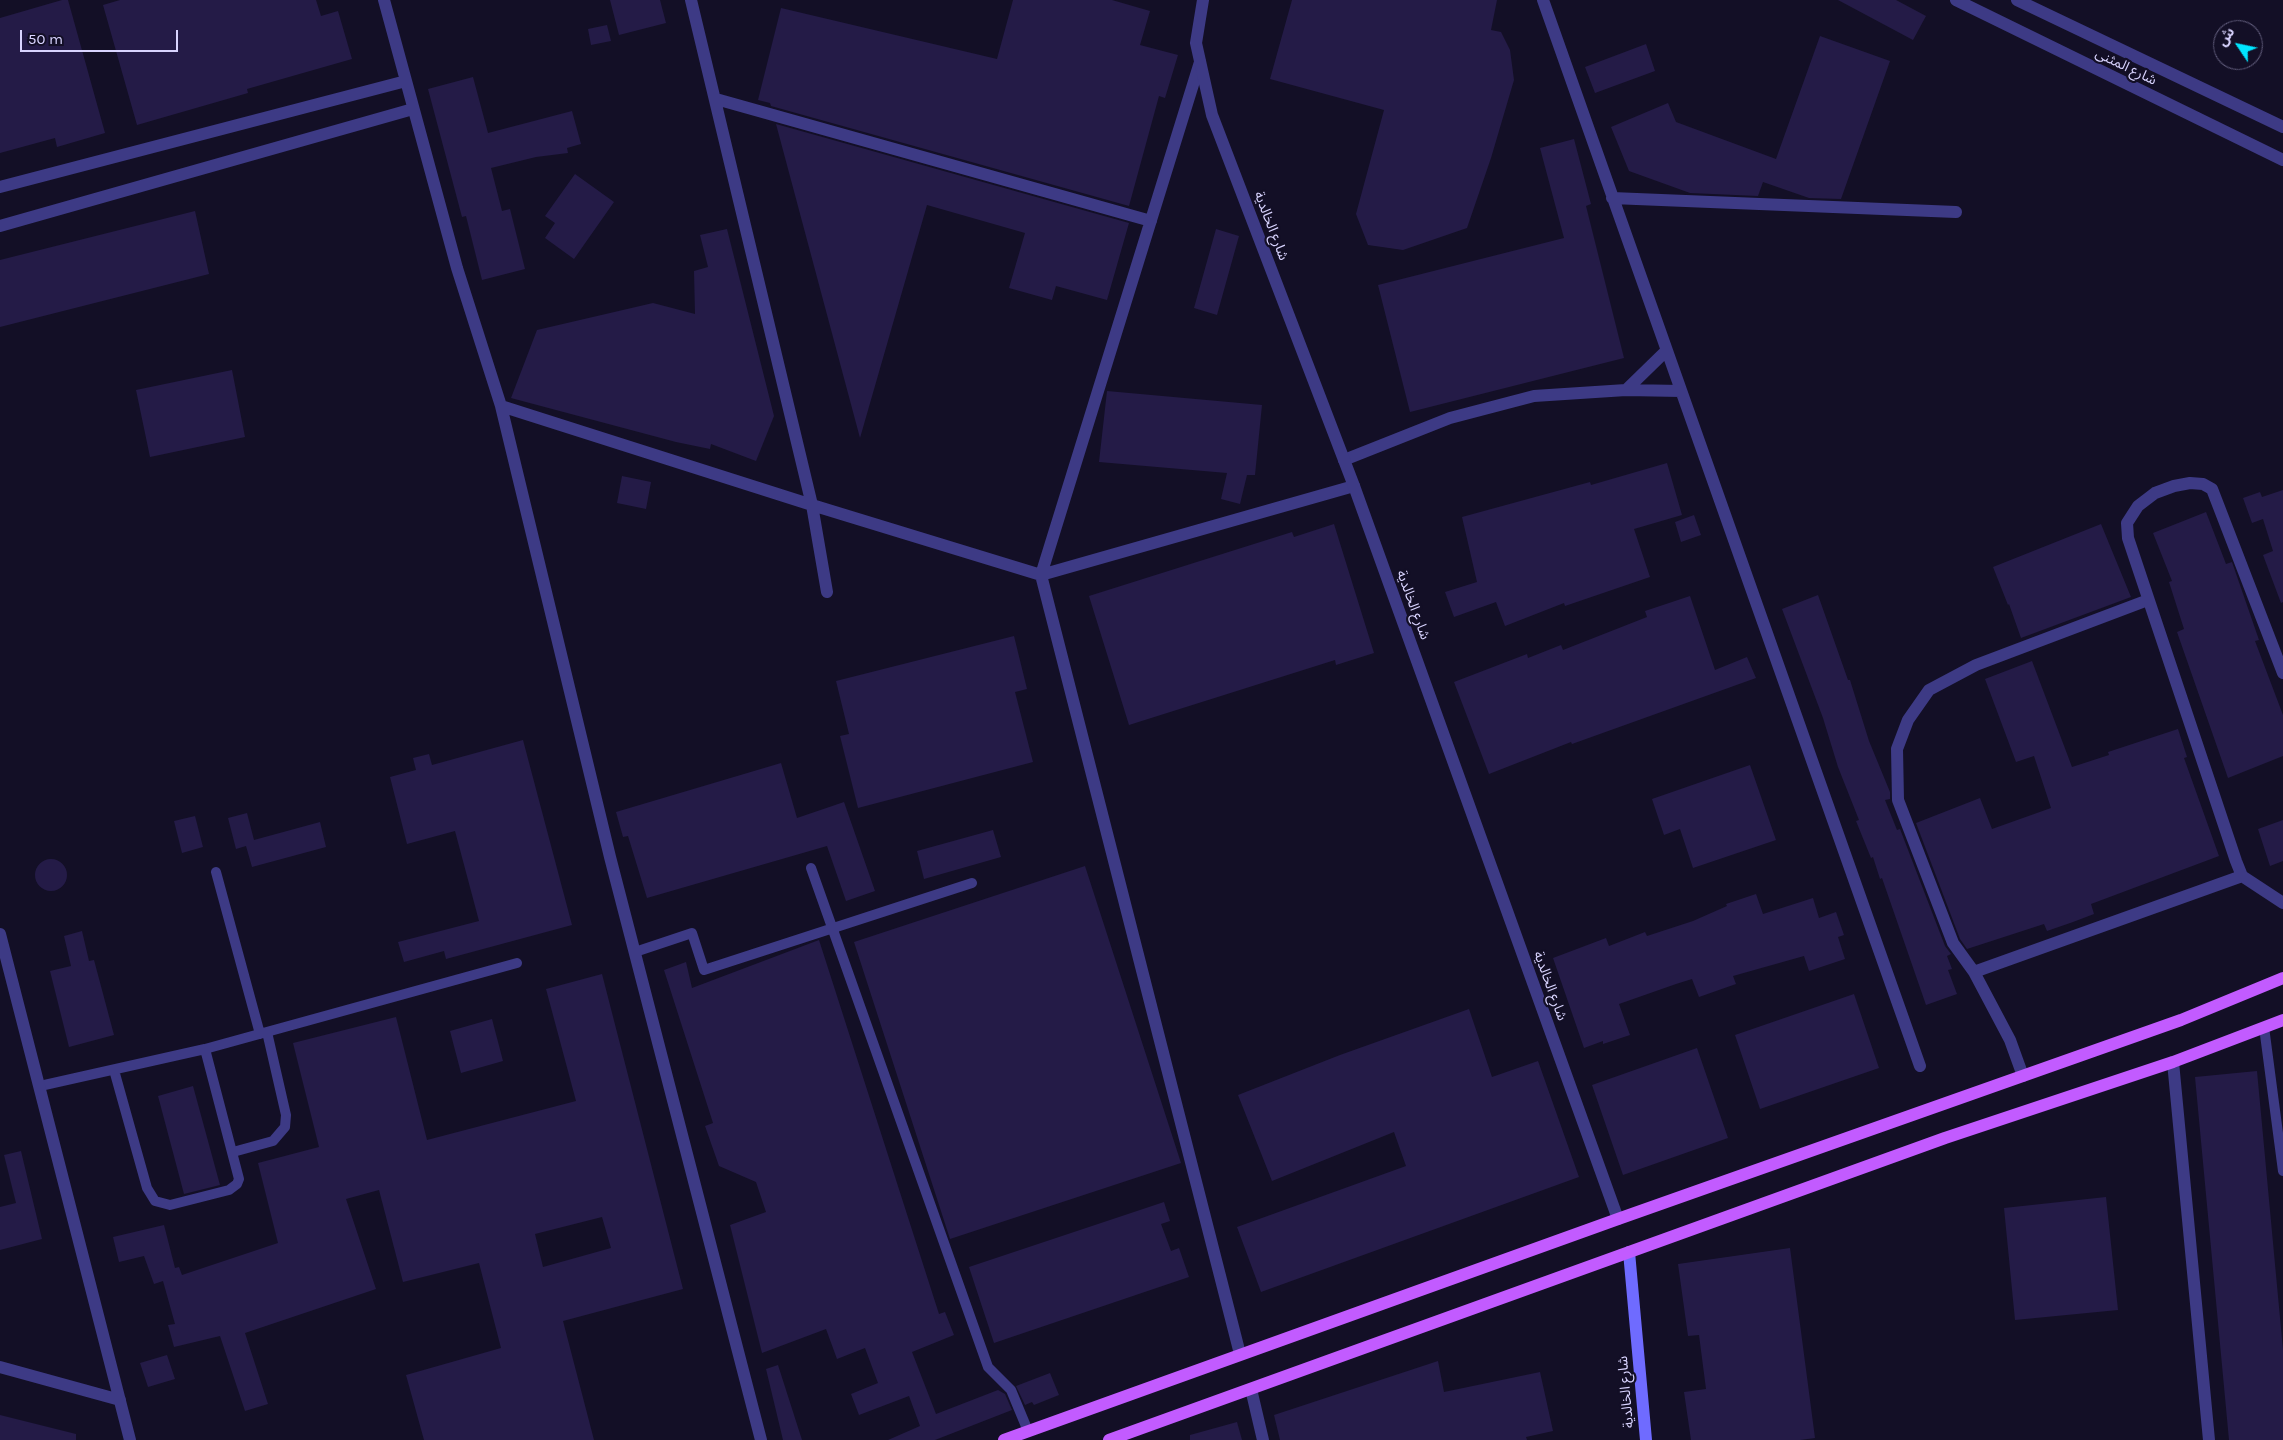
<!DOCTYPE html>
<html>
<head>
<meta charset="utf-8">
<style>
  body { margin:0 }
  #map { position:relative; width:2283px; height:1440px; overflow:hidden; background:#130f26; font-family:Karla,"Noto Sans Arabic",sans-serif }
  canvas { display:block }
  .north { position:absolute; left:2213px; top:20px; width:50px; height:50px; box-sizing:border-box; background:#130f26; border:1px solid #625e7d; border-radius:50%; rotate:304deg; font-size:14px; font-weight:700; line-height:20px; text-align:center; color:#d9d4ff }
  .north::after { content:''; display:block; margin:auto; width:18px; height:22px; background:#00e5ff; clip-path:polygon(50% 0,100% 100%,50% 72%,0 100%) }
  .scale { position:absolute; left:20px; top:30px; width:158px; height:22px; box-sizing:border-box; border:2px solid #d9d4ff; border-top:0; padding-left:6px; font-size:15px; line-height:18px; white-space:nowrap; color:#d9d4ff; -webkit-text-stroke:4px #130f26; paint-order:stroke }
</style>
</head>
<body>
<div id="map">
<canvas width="2283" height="1440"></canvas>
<div class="north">ش</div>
<div class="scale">50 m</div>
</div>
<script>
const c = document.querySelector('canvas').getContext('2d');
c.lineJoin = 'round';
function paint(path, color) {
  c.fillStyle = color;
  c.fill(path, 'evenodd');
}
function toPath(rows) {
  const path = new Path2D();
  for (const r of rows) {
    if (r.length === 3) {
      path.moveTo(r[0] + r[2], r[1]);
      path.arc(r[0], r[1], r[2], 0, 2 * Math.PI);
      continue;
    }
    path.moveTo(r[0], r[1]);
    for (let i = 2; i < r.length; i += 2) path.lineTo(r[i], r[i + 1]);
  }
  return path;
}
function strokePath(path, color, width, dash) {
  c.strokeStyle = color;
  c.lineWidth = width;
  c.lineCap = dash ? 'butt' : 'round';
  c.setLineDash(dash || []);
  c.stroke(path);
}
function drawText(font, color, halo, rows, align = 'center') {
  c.font = font + ' Karla,"Noto Sans Arabic",sans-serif';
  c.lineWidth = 4.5;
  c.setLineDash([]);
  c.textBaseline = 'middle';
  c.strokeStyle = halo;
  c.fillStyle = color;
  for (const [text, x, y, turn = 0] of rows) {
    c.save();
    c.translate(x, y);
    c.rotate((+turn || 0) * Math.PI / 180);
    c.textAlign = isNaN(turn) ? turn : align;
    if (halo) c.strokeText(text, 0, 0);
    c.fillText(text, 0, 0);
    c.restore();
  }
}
paint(toPath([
  [62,0,68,0,105,133,57,147,55,138,0,153,0,18],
  [120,0,316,0,321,16,338,11,352,59,247,89,248,93,137,125,103,5],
  [610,0,660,0,666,23,619,35],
  [1013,0,1112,0,1150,11,1140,45,1178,55,1165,98,1159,96,1129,206,771,106,770,103,758,100,781,8,997,59],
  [1292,0,1497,0,1491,30,1501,32,1510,50,1514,80,1491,158,1467,228,1403,250,1368,245,1356,214,1384,110,1270,79],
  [1838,0,1896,0,1926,16,1913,40],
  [607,25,611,41,591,45,588,29],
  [1820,36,1890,61,1841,199,1809,198,1763,182,1758,196,1690,193,1629,171,1611,127,1668,103,1676,122,1776,159],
  [1646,44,1655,71,1595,93,1585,67],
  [473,77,488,133,572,111,581,144,567,148,568,153,536,157,491,168,502,211,510,209,525,269,482,280,466,216,462,217,428,89],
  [776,124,1129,223,1107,300,1056,286,1052,300,1009,288,1025,233,927,205,860,438],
  [1574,139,1591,204,1586,206,1624,358,1410,412,1378,285,1564,238,1540,148],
  [575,174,614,202,574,259,545,238,555,223,545,216],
  [195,211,209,274,0,327,0,260],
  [727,229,774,416,756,461,711,444,710,449,676,442,511,398,537,330,653,303,695,314,694,271,708,267,700,235],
  [1216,229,1239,236,1217,315,1194,308],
  [232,370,245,437,150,457,136,390],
  [1107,391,1262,405,1255,475,1247,475,1240,504,1221,499,1227,473,1099,462],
  [1667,463,1682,515,1634,529,1650,577,1565,606,1564,603,1505,626,1496,602,1454,617,1445,592,1477,582,1462,517,1590,482,1591,485],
  [622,476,651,482,646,509,617,503],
  [2283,490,2283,602,2281,603,2263,555,2273,551,2263,519,2252,523,2243,498,2260,492,2262,497],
  [2206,512,2226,564,2232,562,2259,640,2255,641,2283,715,2283,756,2228,778,2177,632,2184,629,2169,582,2172,581,2153,533],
  [1694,515,1701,535,1681,542,1675,522],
  [1334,524,1374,653,1336,665,1335,660,1129,725,1089,596,1292,532,1294,537],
  [2101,524,2131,597,2021,638,2009,604,2008,605,1993,567],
  [1818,595,1848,680,1850,680,1869,741,1890,792,1890,799,1885,800,1897,830,1900,829,1945,946,1951,954,1947,956,1952,969,1948,970,1957,994,1926,1005,1882,878,1880,879,1873,857,1871,858,1856,821,1859,820,1838,767,1823,718,1782,609],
  [1690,596,1715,670,1747,657,1756,678,1572,744,1571,742,1489,774,1454,682,1527,654,1528,658,1561,645,1563,650,1647,617,1645,611],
  [1014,636,1027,689,1015,692,1033,762,858,808,840,736,849,734,836,681],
  [2032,661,2072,767,2109,755,2108,752,2178,729,2187,757,2184,758,2219,856,2091,904,2094,914,2073,922,2047,931,2044,924,1967,949,1960,939,1916,823,1980,798,1992,829,2051,808,2034,756,2016,762,1985,679],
  [523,740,572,925,446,959,444,951,404,962,398,942,479,921,455,831,407,844,390,777,416,770,413,758,429,754,432,765],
  [781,763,797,818,844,802,875,891,846,901,827,846,647,898,628,836,623,837,616,812],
  [1750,765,1776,840,1693,868,1680,829,1664,835,1652,799],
  [247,813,254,840,320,822,326,847,252,867,246,846,236,849,228,818],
  [195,816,203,847,182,853,174,821],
  [2283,820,2283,861,2270,866,2258,829],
  [993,830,1001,857,924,879,917,851],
  [51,875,16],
  [1085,866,1181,1163,950,1239,854,942],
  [1756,894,1763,914,1813,898,1819,918,1836,912,1844,935,1838,937,1845,959,1809,971,1804,956,1733,976,1736,984,1699,997,1692,979,1676,984,1619,1004,1630,1035,1603,1044,1603,1041,1584,1048,1553,958,1606,938,1609,946,1645,932,1647,936,1693,921,1727,906,1726,904],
  [82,931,89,961,94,960,114,1035,69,1047,50,971,71,966,64,936],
  [819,940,939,1314,945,1312,954,1335,912,1352,936,1414,998,1390,1005,1394,1012,1410,935,1440,888,1440,920,1426,909,1396,859,1415,851,1394,878,1383,865,1348,837,1359,826,1329,762,1353,730,1225,766,1212,756,1182,719,1166,705,1126,713,1123,664,970,686,962,692,988],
  [602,974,683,1289,563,1321,594,1440,424,1440,406,1375,501,1348,479,1263,403,1282,379,1190,346,1199,376,1289,245,1333,268,1404,245,1411,220,1336,174,1347,168,1325,175,1324,163,1281,154,1284,144,1256,119,1262,113,1237,164,1225,175,1268,179,1267,182,1275,278,1243,258,1163,319,1147,293,1043,396,1017,427,1140,576,1101,546,989],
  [602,1217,611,1248,543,1267,535,1234],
  [1854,994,1879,1068,1760,1109,1735,1035],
  [1469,1009,1492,1077,1538,1061,1579,1177,1261,1292,1237,1227,1406,1166,1394,1132,1272,1181,1238,1095,1340,1055],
  [492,1019,503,1061,461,1073,450,1031],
  [1697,1048,1728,1138,1623,1175,1592,1085],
  [2257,1071,2283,1350,2283,1440,2229,1440,2195,1077],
  [193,1086,220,1185,184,1194,158,1096],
  [21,1151,42,1239,0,1250,0,1207,16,1203,4,1155],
  [2106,1197,2118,1310,2015,1320,2004,1208],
  [1164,1202,1170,1221,1161,1224,1171,1251,1179,1248,1189,1277,994,1343,969,1267],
  [1790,1248,1815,1438,1800,1440,1691,1440,1684,1392,1706,1389,1699,1335,1688,1336,1678,1264],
  [167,1355,175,1379,148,1387,140,1363],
  [1438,1361,1444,1392,1540,1372,1553,1431,1526,1437,1527,1440,1280,1440,1274,1415],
  [778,1365,802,1440,783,1440,766,1369],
  [1050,1373,1059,1395,1034,1405,1032,1402,1025,1405,1016,1386],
  [0,1415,76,1434,76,1440,0,1440],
  [1237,1422,1242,1440,1190,1440,1190,1435]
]), '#241b47');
strokePath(toPath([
  [811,868,988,1367,1011,1390,1028,1431],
  [216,872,260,1034],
  [635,952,692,933,704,970,972,883],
  [2264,1027,2283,1171],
  [114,1070,147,1188,155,1201,170,1205,229,1190,237,1184,239,1179,205,1049],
  [40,1086,205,1049,517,963],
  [233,1152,273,1141,285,1127,286,1115,267,1032]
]), '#3d3a85', 10);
strokePath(toPath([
  [384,0,457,268,501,406,610,857,761,1440],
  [691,0,812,505,827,592],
  [1543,0,1920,1066],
  [1200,62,1041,575,1240,1354],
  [716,99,1151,221],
  [0,187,406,81],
  [1612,198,1956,212],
  [0,226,413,109],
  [1626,390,1666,351],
  [501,406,812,505,1041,575,1354,486],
  [1344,460,1450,418,1534,396,1626,390,1681,391],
  [2283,673,2212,489,2203,484,2190,483,2174,486,2155,493,2138,506,2127,523,2128,538,2236,861,2242,876,2283,903],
  [0,934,130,1440],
  [1974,972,2242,876],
  [2173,1062,2209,1440],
  [2023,1076,2010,1040,1974,972,1953,943,1898,800,1897,749,1908,720,1929,690,1976,665,2148,600],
  [0,1367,120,1400],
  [1251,1389,1263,1440]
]), '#3d3a85', 12);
strokePath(toPath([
  [1203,0,1196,43,1212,115,1354,486,1618,1219],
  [1956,0,2283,160],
  [2017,0,2283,127]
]), '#3d3a85', 12);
strokePath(toPath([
  [1629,1252,1646,1440]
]), '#6f6bff', 12);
strokePath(toPath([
  [1004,1440,1618,1219,2181,1020,2283,978],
  [1109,1440,1945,1138,2173,1062,2283,1020]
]), '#c25bff', 12);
drawText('14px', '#d9d4ff', '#130f26', [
  ["شارع المثنى",2126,67,26],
  ["شارع الخالدية",1271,226,69],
  ["شارع الخالدية",1413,605,70],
  ["شارع الخالدية",1550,986,70],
  ["شارع الخالدية",1626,1392,-95]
]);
</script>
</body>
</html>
